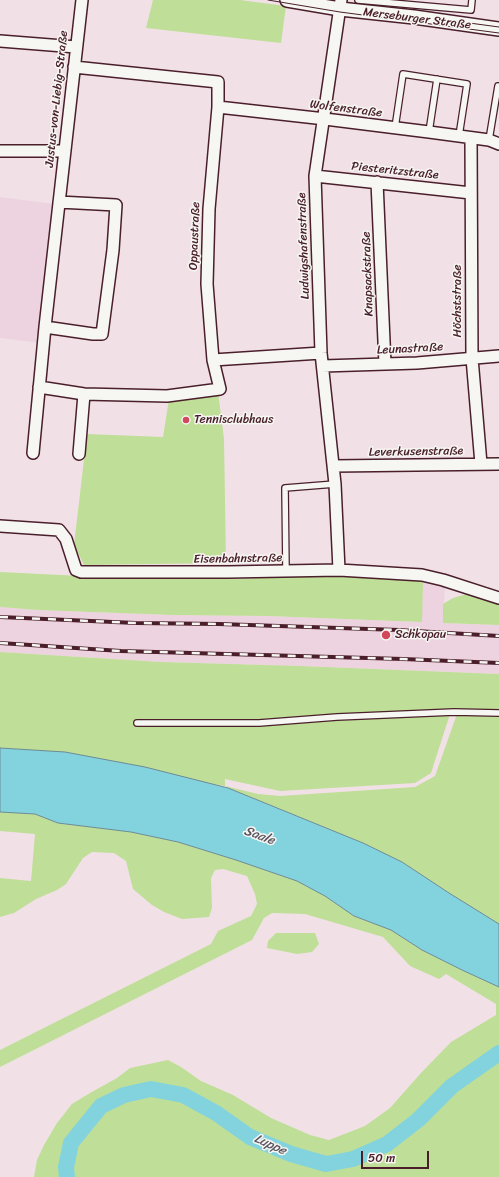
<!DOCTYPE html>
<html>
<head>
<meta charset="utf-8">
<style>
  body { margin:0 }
  #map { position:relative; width:499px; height:1177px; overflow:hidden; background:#f1e1e7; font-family:Sriracha,sans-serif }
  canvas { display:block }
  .scale { position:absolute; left:361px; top:1151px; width:68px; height:18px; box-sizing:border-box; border:2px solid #4a1f2b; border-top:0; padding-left:5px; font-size:12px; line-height:14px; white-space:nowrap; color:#4a1f2b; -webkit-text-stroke:3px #f6f6f2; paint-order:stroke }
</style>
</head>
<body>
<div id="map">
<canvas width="499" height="1177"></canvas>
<div class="scale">50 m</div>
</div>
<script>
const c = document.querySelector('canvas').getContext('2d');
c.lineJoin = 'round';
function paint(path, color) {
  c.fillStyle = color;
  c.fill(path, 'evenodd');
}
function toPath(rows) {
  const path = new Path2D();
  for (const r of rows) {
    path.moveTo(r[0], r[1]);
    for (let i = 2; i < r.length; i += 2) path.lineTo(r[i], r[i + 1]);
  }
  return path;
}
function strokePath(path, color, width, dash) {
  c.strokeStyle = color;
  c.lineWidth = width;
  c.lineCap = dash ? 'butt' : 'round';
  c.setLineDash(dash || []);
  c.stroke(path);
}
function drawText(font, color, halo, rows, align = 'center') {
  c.font = font + ' Sriracha,sans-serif';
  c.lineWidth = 3;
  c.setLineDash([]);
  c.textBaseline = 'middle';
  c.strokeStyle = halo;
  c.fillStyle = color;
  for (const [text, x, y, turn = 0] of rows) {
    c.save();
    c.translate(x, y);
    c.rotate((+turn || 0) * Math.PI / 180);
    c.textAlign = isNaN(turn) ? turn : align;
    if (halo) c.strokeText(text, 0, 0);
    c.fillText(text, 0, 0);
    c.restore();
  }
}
paint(toPath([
  [0,197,54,204,40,343,0,338],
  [423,580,445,586,443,623,499,625,499,674,300,666,161,662,0,652,0,607,38,610,173,615,268,616,421,622]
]), '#edd3df');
paint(toPath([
  [153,0,240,0,286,6,281,43,146,28],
  [218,392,224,439,226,563,84,565,74,545,87,434,163,437,169,399],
  [0,572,82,576,238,579,322,575,383,576,423,580,422,622,268,616,173,615,38,610,0,607],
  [470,593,499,602,499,625,443,623,443,604,453,598],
  [0,652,161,662,300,666,499,674,499,711,459,709,261,720,137,720,137,725,259,725,450,714,431,773,415,783,280,791,225,779,225,786,258,794,280,796,415,787,435,776,457,714,499,716,499,924,449,893,402,862,363,843,228,788,225,786,0,751],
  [0,812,35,814,58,823,131,832,178,842,236,860,297,881,325,896,354,916,391,930,422,950,462,970,499,987,499,1177,34,1177,37,1160,44,1145,57,1123,72,1104,90,1093,117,1078,130,1068,168,1060,181,1067,201,1081,233,1095,271,1118,310,1135,329,1140,365,1126,390,1108,421,1073,451,1042,496,1015,496,1004,446,974,439,979,410,966,383,937,305,914,272,913,264,918,252,940,0,1067,0,1050,211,944,218,931,251,916,257,904,255,894,247,876,223,869,215,870,211,878,212,908,209,917,182,919,164,912,152,905,133,889,126,861,114,853,92,852,83,858,66,884,57,890,36,899,14,913,0,917,0,878,31,881,35,834,0,831],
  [276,933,315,933,319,944,312,952,297,954,267,948,268,941]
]), '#bfde97');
const water = toPath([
  [0,748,65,752,145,767,228,788,363,843,402,862,449,893,499,924,499,987,462,970,422,950,391,930,354,916,325,896,297,881,236,860,178,842,131,832,58,823,35,814,0,812,0,748]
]);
paint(water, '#83d3de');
strokePath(water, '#6c8b96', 1);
strokePath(toPath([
  [67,1177,66,1167,71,1143,101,1106,124,1095,151,1089,183,1095,216,1113,250,1137,291,1154,326,1164,353,1159,387,1144,418,1120,452,1086,499,1053]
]), '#83d3de', 16);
const service = toPath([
  [358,0,471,10,472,0],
  [395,128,403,74,467,84,459,136],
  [429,132,437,79],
  [489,140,498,86],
  [286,571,285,488,335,484],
  [137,723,259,723,337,717,454,712,499,713]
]);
const minor = toPath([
  [0,41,76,47],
  [218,107,325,119,429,132,489,140,499,144],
  [471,138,472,358,481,464],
  [0,151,65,151],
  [315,176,471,193],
  [377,182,385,364],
  [45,327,93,334,102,334,113,250,116,205,59,202],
  [213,360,321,353],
  [323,366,417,363,499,356],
  [39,387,84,394,167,396,220,389,213,360,207,284,209,209,218,107,218,82,74,67],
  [33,453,45,327,82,0],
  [79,454,84,394],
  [334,466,499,464],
  [0,526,59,530,66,539,76,570,81,572,228,572,339,570,422,575,443,580,499,598],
  [339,570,335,484,321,353,315,176,341,0]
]);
const tertiary = toPath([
  [287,0,340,9,414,17,499,29]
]);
strokePath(service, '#4a1f2b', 8);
strokePath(minor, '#4a1f2b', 14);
strokePath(tertiary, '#4a1f2b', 16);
strokePath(service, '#f6f6f2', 5.5);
strokePath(minor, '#f6f6f2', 11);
strokePath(tertiary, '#f6f6f2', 13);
strokePath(toPath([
  [268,0,340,12,499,33],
  [447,20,499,27]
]), '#4a1f2b', 1);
const rail = toPath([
  [0,617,136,623,219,624,399,630,499,636],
  [0,643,121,651,403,659,499,663]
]);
strokePath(rail, '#4a1f2b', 4);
strokePath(rail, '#f6f6f2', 2.5, [8]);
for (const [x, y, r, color] of [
  [186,420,4,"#d1495b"],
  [386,635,5,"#d1495b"]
]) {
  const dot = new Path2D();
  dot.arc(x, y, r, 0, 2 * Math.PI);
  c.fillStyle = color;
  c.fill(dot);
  strokePath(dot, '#f6f6f2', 1.5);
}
drawText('12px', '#4a1f2b', '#f6f6f2', [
  ["Merseburger Straße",417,19,7],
  ["Justus-von-Liebig-Straße",57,99,-84],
  ["Wolfenstraße",346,109,7],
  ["Piesteritzstraße",395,171,6],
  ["Oppaustraße",195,236,-88],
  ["Ludwigshafenstraße",304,246,-92],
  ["Knapsackstraße",368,274,-92],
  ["Höchststraße",458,301,-90],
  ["Leunastraße",410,349,-3],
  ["Leverkusenstraße",416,452,-1],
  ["Eisenbahnstraße",238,559,-1]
]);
drawText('12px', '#4a1f2b', '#f6f6f2', [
  ["Tennisclubhaus",194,420],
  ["Schkopau",395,635]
], 'left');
drawText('italic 13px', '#5b5561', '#f6f6f2', [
  ["Saale",259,836,20],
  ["Luppe",270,1145,24]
]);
</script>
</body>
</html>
